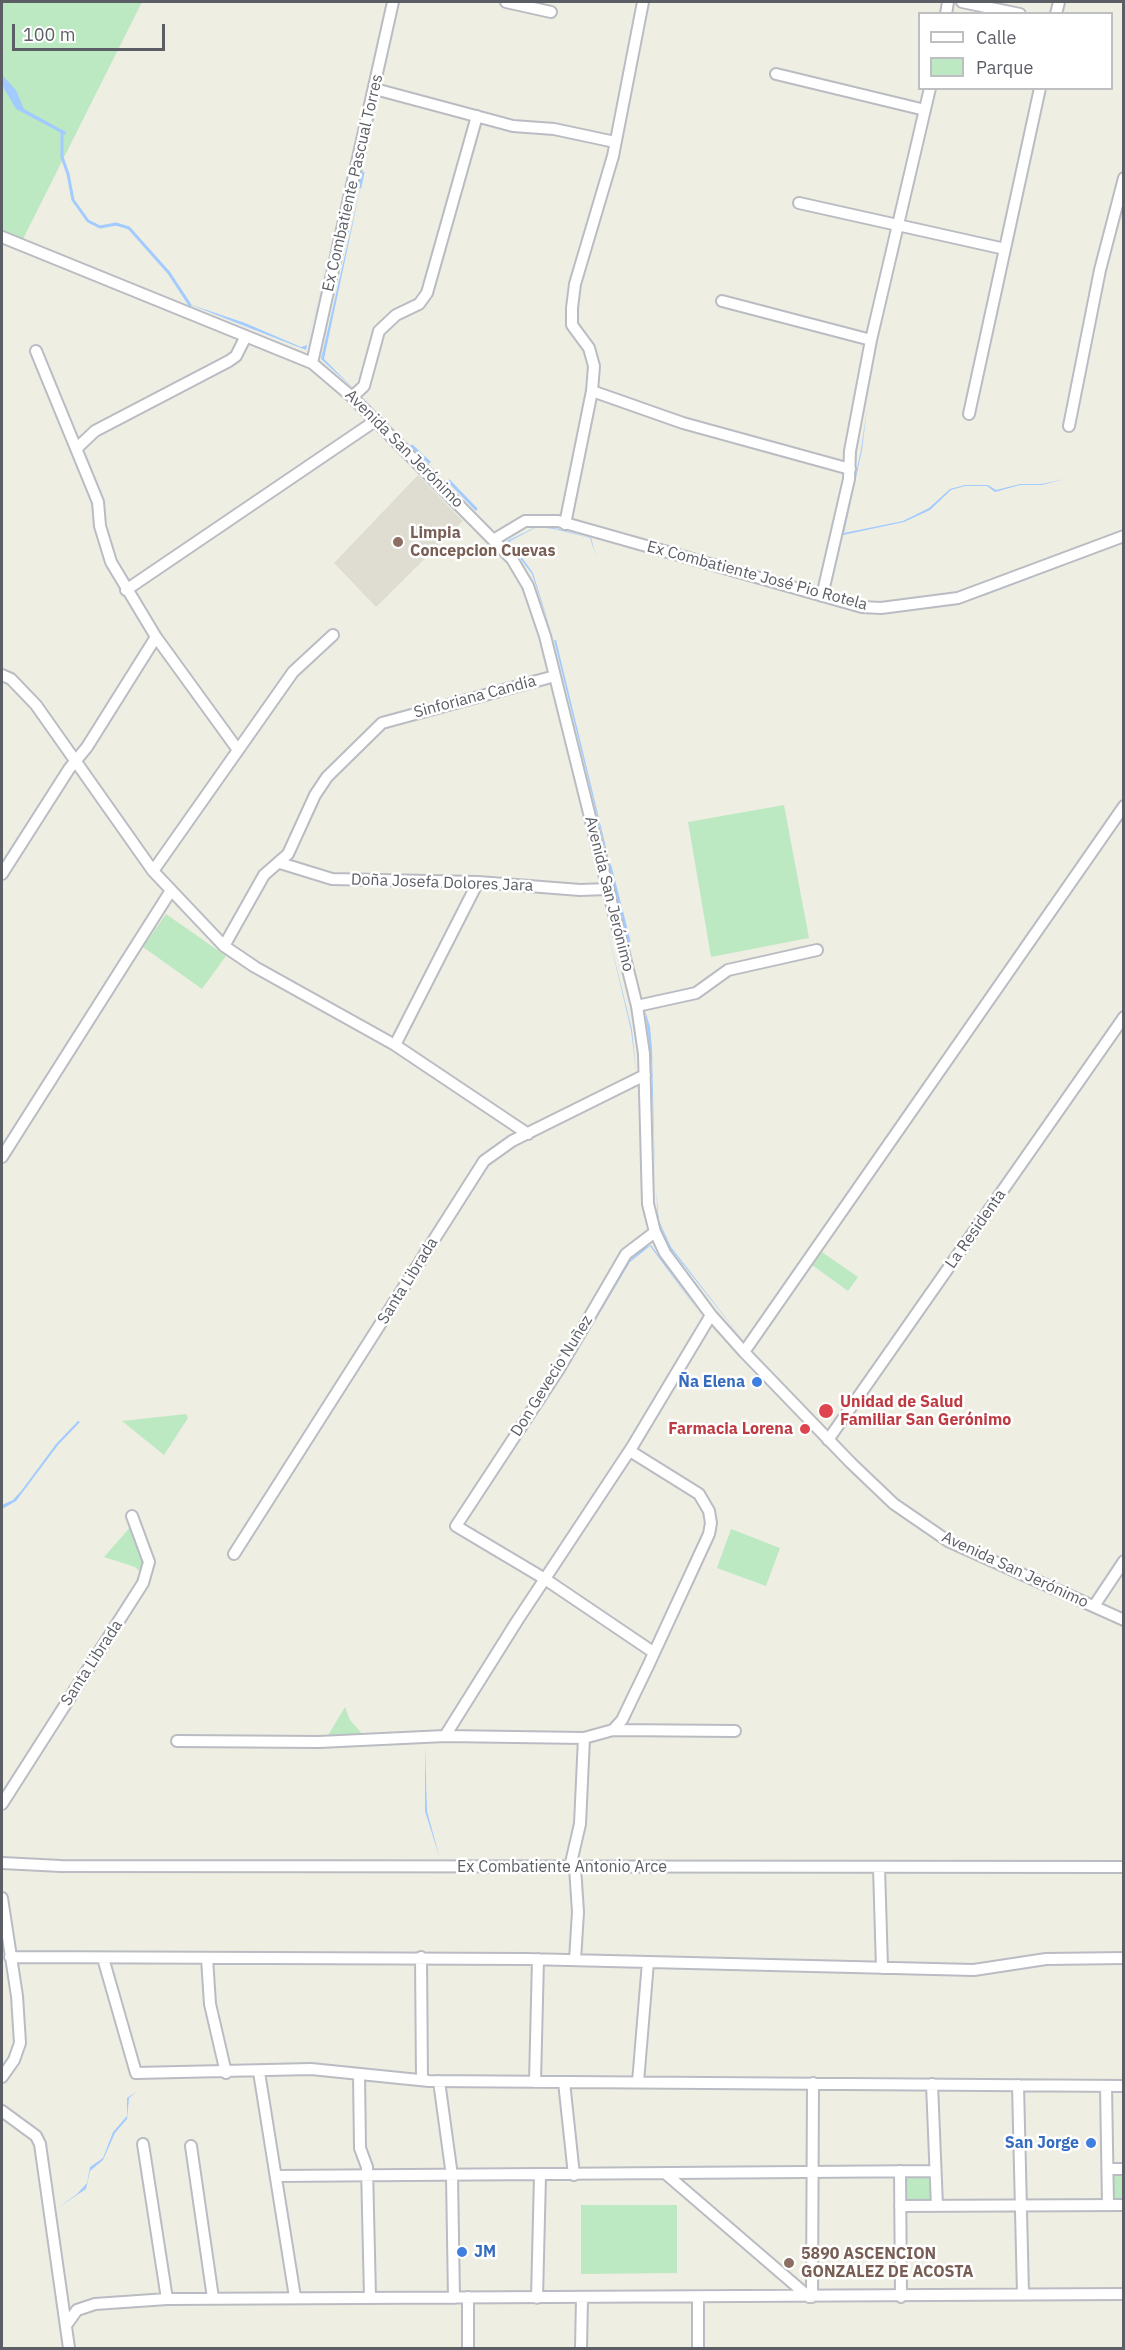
<!DOCTYPE html>
<html>
<head>
<meta charset="utf-8">
<style>
  body { margin:0 }
  #map { position:relative; width:1125px; height:2350px; overflow:hidden; background:#efeee2; font-family:"IBM Plex Sans",sans-serif }
  canvas { display:block }
  .frame { position:absolute; inset:0; border:3px solid #5b5e65; pointer-events:none }
  .legend { position:absolute; left:918px; top:12px; width:195px; height:78px; box-sizing:border-box; background:#fff; border:2px solid #bdbfc1; margin:0; padding:8px 10px; list-style:none; font-size:18px; color:#5b5e65 }
  .legend li { display:flex; align-items:center; gap:12px; height:30px }
  .legend b { width:30px; border:2px solid #bdbfc1 }
  .scale { position:absolute; left:12px; top:24px; width:153px; height:27px; box-sizing:border-box; border:3px solid #5b5e65; border-top:0; padding-left:8px; font-size:18px; line-height:21px; white-space:nowrap; color:#5b5e65; -webkit-text-stroke:4px #fff; paint-order:stroke }
</style>
</head>
<body>
<div id="map">
<canvas width="1125" height="2350"></canvas>
<div class="frame"></div>
<ul class="legend">
<li><b style="height:8px;background:#fff"></b>Calle</li>
<li><b style="height:16px;background:#bce9c2"></b>Parque</li>
</ul>
<div class="scale">100 m</div>
</div>
<script>
const c = document.querySelector('canvas').getContext('2d');
c.lineJoin = 'round';
function paint(path, color) {
  c.fillStyle = color;
  c.fill(path, 'evenodd');
}
function toPath(rows) {
  const path = new Path2D();
  for (const r of rows) {
    path.moveTo(r[0], r[1]);
    for (let i = 2; i < r.length; i += 2) path.lineTo(r[i], r[i + 1]);
  }
  return path;
}
function strokePath(path, color, width, dash) {
  c.strokeStyle = color;
  c.lineWidth = width;
  c.lineCap = dash ? 'butt' : 'round';
  c.setLineDash(dash || []);
  c.stroke(path);
}
function drawText(font, color, halo, rows, align = 'center') {
  c.font = font + ' "IBM Plex Sans",sans-serif';
  c.lineWidth = 5;
  c.setLineDash([]);
  c.textBaseline = 'middle';
  c.strokeStyle = halo;
  c.fillStyle = color;
  for (const [text, x, y, turn = 0] of rows) {
    c.save();
    c.translate(x, y);
    c.rotate((+turn || 0) * Math.PI / 180);
    c.textAlign = isNaN(turn) ? turn : align;
    if (halo) c.strokeText(text, 0, 0);
    c.fillText(text, 0, 0);
    c.restore();
  }
}
paint(toPath([
  [418,475,463,521,376,607,334,563]
]), '#dfddd1');
paint(toPath([
  [2,2,142,2,22,241,2,232],
  [784,805,809,938,711,957,688,822],
  [166,914,226,956,202,989,143,947],
  [822,1252,858,1277,848,1291,812,1265],
  [186,1414,188,1418,164,1455,122,1421],
  [132,1525,146,1560,143,1575,135,1567,104,1557],
  [731,1529,780,1548,766,1586,717,1568],
  [345,1707,350,1720,364,1736,327,1737],
  [1123,2173,1123,2201,1113,2201,1112,2174],
  [904,2177,931,2177,932,2199,906,2201],
  [581,2205,677,2205,677,2273,581,2274]
]), '#bce9c2');
paint(toPath([
  [2,75,16,90,24,109,66,132,65,135,16,109,2,85],
  [361,185,324,359,356,391,321,359],
  [342,190,306,350,186,303,245,323,301,347,307,345],
  [867,408,862,450,844,533,903,521,929,508,950,489,965,485,988,485,996,490,1020,484,1042,484,1065,479,1042,485,1020,485,995,492,987,486,965,486,951,490,930,510,904,522,843,535,830,592,861,450],
  [575,520,818,588,575,521],
  [536,527,554,528,591,538,596,556,590,538,554,529,537,527,510,541,533,573,551,631,532,574,507,541],
  [1123,543,986,595,949,607,1074,560],
  [554,640,556,640,611,868,610,868],
  [606,924,632,1030,636,1071,631,1030],
  [645,1010,650,1027,652,1049,655,1182,651,1057],
  [656,1190,659,1221,671,1247,743,1340,670,1248,658,1221],
  [651,1245,702,1316,650,1246,630,1262,565,1372,629,1261,644,1248],
  [78,1421,80,1422,58,1445,16,1501,2,1509,2,1505,13,1500,22,1490,56,1444],
  [425,1746,427,1811,440,1859,425,1811],
  [136,2092,129,2098,127,2119,115,2133,103,2160,90,2171,86,2189,56,2209,77,2194,87,2183,90,2167,103,2158,113,2132,127,2116,127,2098]
]), '#a2cbff');
strokePath(toPath([
  [62,133,62,157,68,174,73,200,88,221,100,227,116,224,129,228,169,273,190,305],
  [360,187,363,173],
  [412,446,429,462],
  [449,481,476,509],
  [610,866,629,941]
]), '#a2cbff', 3);
const minor = toPath([
  [506,2,551,12],
  [962,2,1020,14],
  [946,14,948,2],
  [1056,14,1059,2],
  [776,74,925,110],
  [375,89,513,126,554,129,615,142],
  [799,203,1005,249],
  [2,237,312,363,352,397,512,559,528,586,545,636,637,1006,644,1054,648,1204,655,1232,665,1253,711,1315,744,1352,851,1463,894,1504,948,1541,1124,1620],
  [722,301,871,340],
  [36,351,98,502,100,526,111,562,156,637,238,750],
  [312,363,393,2],
  [592,391,683,423,850,469],
  [352,397,364,386,379,331,396,315,419,304,427,293,477,116],
  [969,414,1040,88],
  [1069,426,1100,270,1124,178],
  [77,448,95,431,229,361,236,356,245,338],
  [565,524,592,391,594,366,589,348,572,325,572,308,575,284,613,156,643,2],
  [495,539,525,521,558,521,862,607,881,608,958,598,1124,536],
  [126,590,375,421],
  [822,596,849,479,850,451,871,340,930,88],
  [2,675,11,679,36,705,153,871,224,946,255,967,395,1045,528,1134],
  [280,863,332,879,478,882,580,890,608,889],
  [153,871,293,672,333,635],
  [2,874,69,769,87,747,156,637],
  [224,946,264,875,288,854,315,795,327,777,382,723,555,676],
  [637,1006,696,993,728,970,817,950],
  [395,1045,478,882],
  [2,1157,170,892],
  [744,1352,1124,806],
  [828,1440,1124,1017],
  [234,1554,484,1161,512,1141,645,1075],
  [1094,1606,1124,1561],
  [653,1652,545,1579,456,1526,559,1369,626,1254,655,1232],
  [613,1730,622,1720,648,1666,709,1534,711,1523,709,1511,699,1494,630,1451],
  [445,1736,517,1621,632,1447,711,1315],
  [177,1741,319,1742,445,1736,584,1738,613,1730,735,1731],
  [2,1804,143,1583,149,1562,132,1516],
  [2,1863,61,1866,1124,1867],
  [570,1867,580,1824,584,1738],
  [879,1867,882,1968],
  [2,1898,17,1996,20,2043,14,2060,2,2077],
  [10,1957,527,1959,974,1970,1046,1959,1124,1958],
  [421,1957,422,2080],
  [103,1958,136,2073,311,2069,429,2081,1124,2086],
  [207,1958,210,2004,226,2073],
  [575,1960,578,1912,575,1867],
  [259,2072,295,2297],
  [359,2074,360,2148,367,2167,370,2297],
  [439,2081,452,2176,454,2298],
  [535,2082,538,1959],
  [564,2082,574,2175],
  [638,2082,648,1962],
  [932,2084,937,2206],
  [1018,2085,1023,2294],
  [1106,2086,1108,2205],
  [2,2111,36,2136,40,2144,69,2348],
  [143,2144,167,2299],
  [191,2146,213,2298],
  [1108,2169,1124,2169],
  [900,2171,901,2297],
  [666,2174,809,2297],
  [276,2176,935,2171],
  [900,2206,1124,2205],
  [812,2297,813,2083],
  [537,2298,540,2176],
  [67,2324,77,2310,95,2304,167,2299,1124,2294],
  [468,2348,468,2297],
  [581,2348,582,2298],
  [698,2348,698,2298]
]);
strokePath(minor, '#babcc3', 14);
strokePath(minor, '#fff', 10);
for (const [x, y, r, color] of [
  [398,542,6,"#8d6e63"],
  [757,1382,6,"#3f7fe0"],
  [826,1411,8,"#e0444e"],
  [805,1429,6,"#e0444e"],
  [1091,2143,6,"#3f7fe0"],
  [462,2252,6,"#3f7fe0"],
  [789,2263,6,"#8d6e63"]
]) {
  const dot = new Path2D();
  dot.arc(x, y, r, 0, 2 * Math.PI);
  c.fillStyle = color;
  c.fill(dot);
  strokePath(dot, '#fff', 2);
}
drawText('16px', '#5b5e65', '#fff', [
  ["Ex Combatiente Pascual Torres",353,183,-77],
  ["Avenida San Jerónimo",404,449,45],
  ["Ex Combatiente José Pio Rotela",757,576,15],
  ["Sinforiana Candía",475,697,-15],
  ["Doña Josefa Dolores Jara",442,883,2],
  ["Avenida San Jerónimo",609,894,76],
  ["La Residenta",976,1229,-55],
  ["Santa Librada",408,1281,-58],
  ["Don Gevecio Nuñez",552,1376,-58],
  ["Avenida San Jerónimo",1015,1570,25],
  ["Santa Librada",92,1663,-57],
  ["Ex Combatiente Antonio Arce",562,1867]
]);
drawText('bold 16px', '#785e54', '#fff', [
  ["Limpia",410,533],
  ["Concepcion Cuevas",410,551],
  ["5890 ASCENCION",801,2254],
  ["GONZALEZ DE ACOSTA",801,2272]
], 'left');
drawText('bold 16px', '#366cbe', '#fff', [
  ["Ña Elena",745,1382],
  ["San Jorge",1079,2143],
  ["JM",474,2252,"left"]
], 'right');
drawText('bold 16px', '#be3a42', '#fff', [
  ["Unidad de Salud",840,1402],
  ["Familiar San Gerónimo",840,1420],
  ["Farmacia Lorena",793,1429,"right"]
], 'left');
</script>
</body>
</html>
